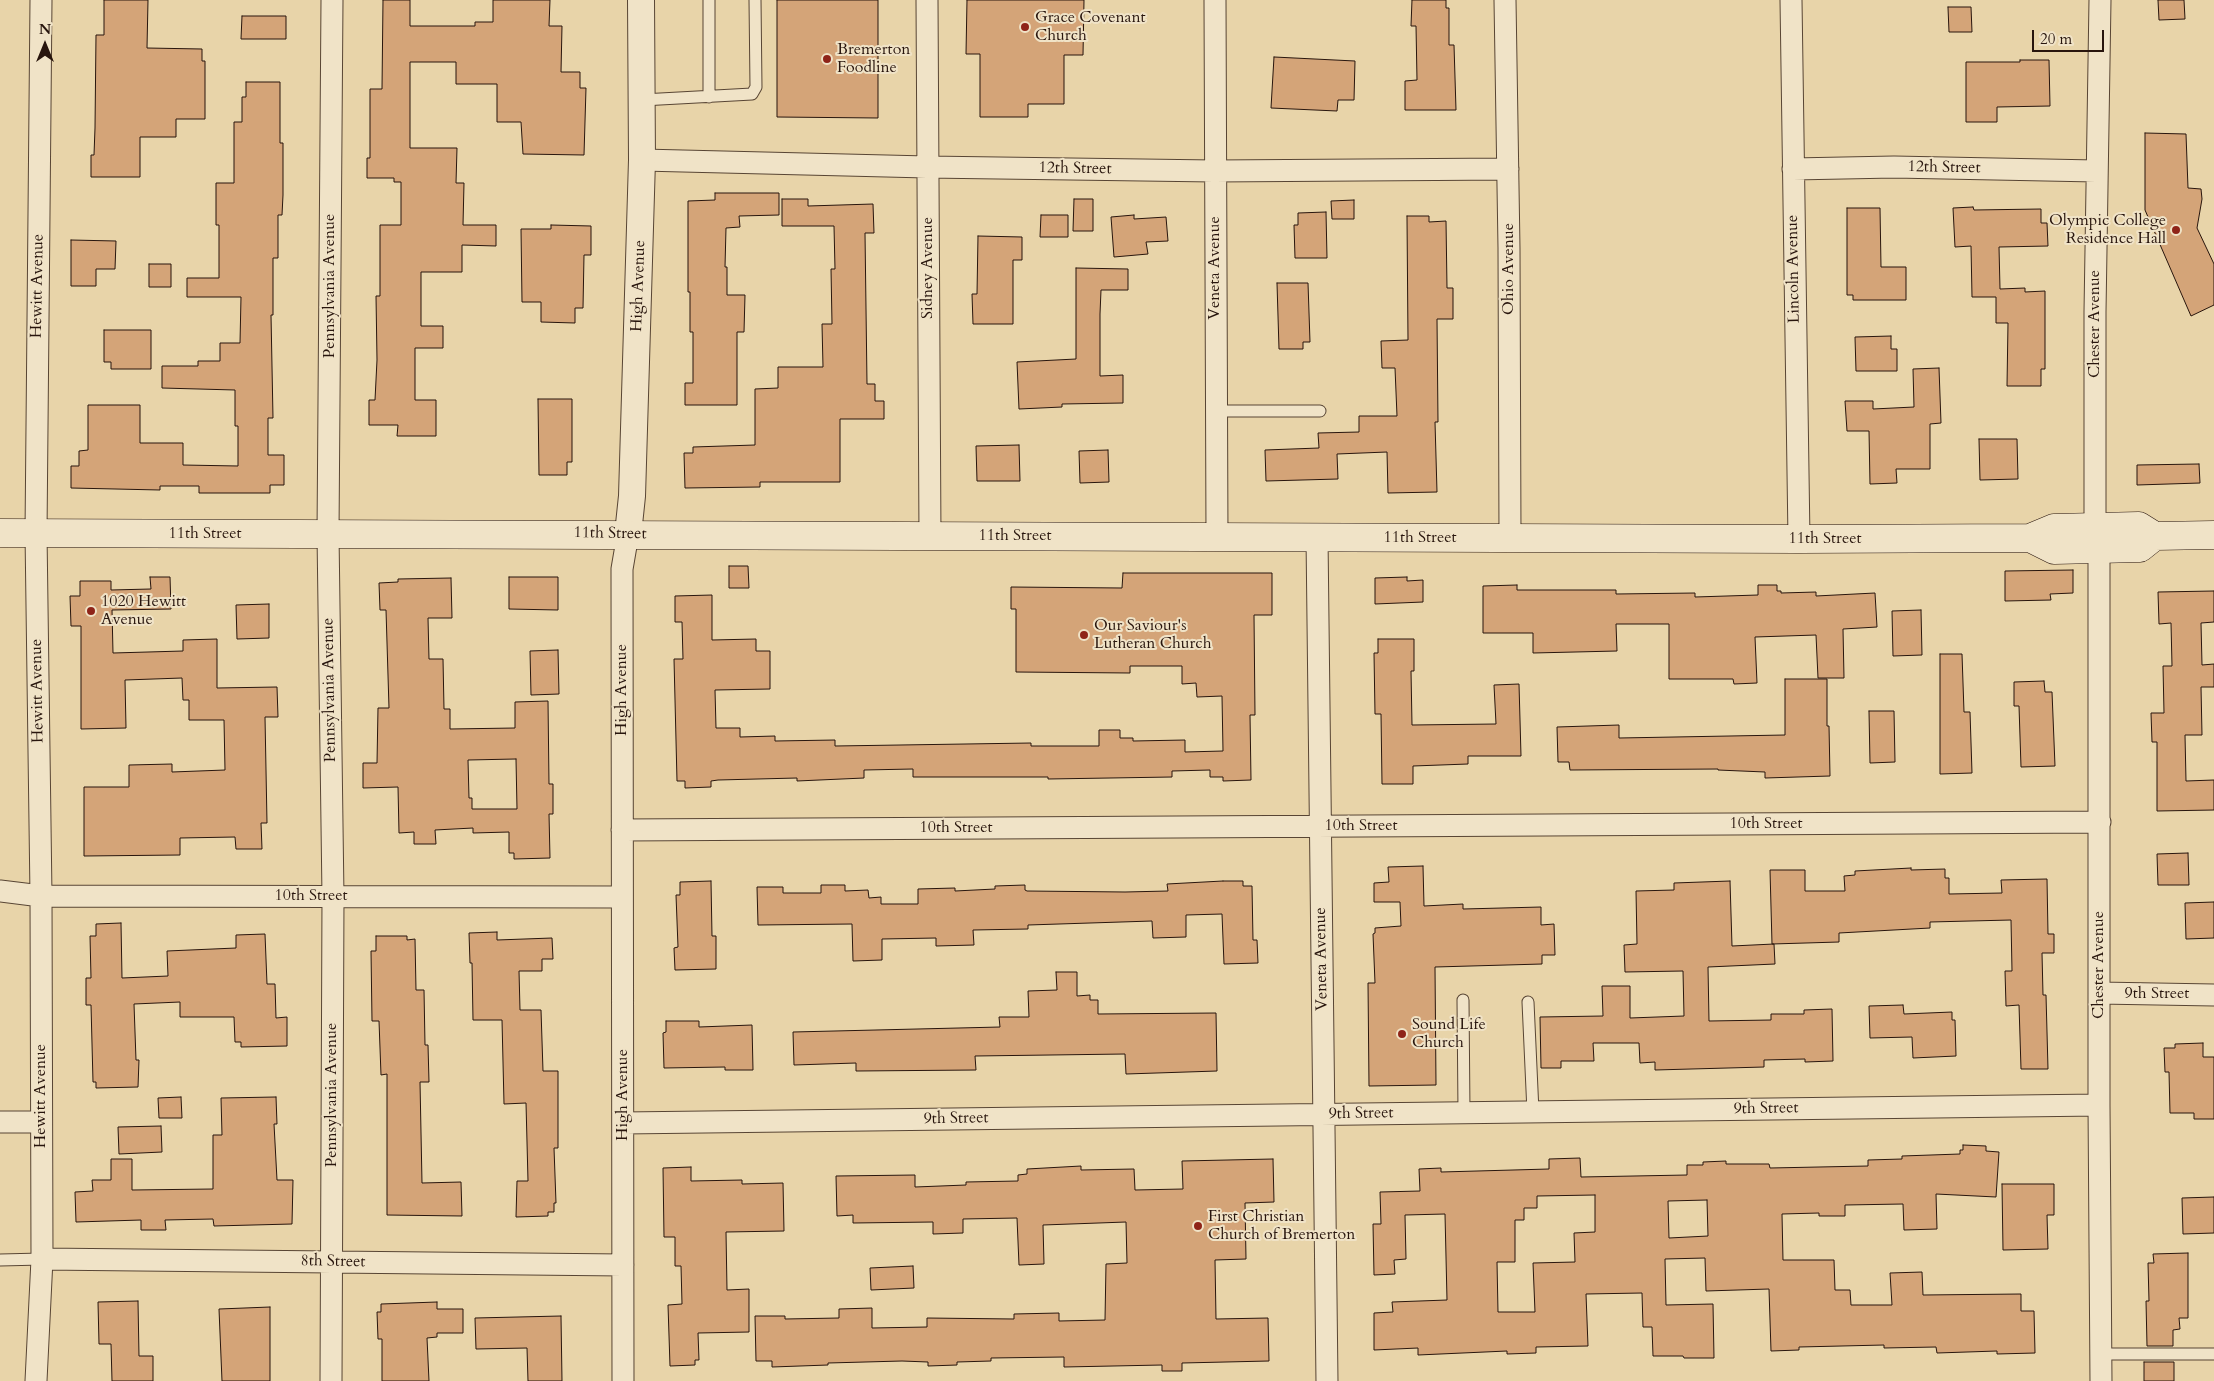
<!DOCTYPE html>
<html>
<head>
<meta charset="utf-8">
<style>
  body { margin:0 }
  #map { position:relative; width:2214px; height:1381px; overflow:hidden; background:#e8d4a9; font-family:Cardo,serif }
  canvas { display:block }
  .north { position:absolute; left:20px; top:20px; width:50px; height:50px; -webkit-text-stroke:4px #f0e3c7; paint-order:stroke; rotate:0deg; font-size:14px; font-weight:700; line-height:20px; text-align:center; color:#28150d }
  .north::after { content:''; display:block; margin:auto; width:18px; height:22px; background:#28150d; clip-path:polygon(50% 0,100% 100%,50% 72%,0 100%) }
  .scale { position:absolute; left:2032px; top:30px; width:72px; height:22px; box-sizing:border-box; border:2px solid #28150d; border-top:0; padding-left:6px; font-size:15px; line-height:18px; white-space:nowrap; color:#28150d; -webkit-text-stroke:4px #f0e3c7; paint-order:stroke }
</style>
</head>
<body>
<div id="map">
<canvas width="2214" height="1381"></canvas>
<div class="north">N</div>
<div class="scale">20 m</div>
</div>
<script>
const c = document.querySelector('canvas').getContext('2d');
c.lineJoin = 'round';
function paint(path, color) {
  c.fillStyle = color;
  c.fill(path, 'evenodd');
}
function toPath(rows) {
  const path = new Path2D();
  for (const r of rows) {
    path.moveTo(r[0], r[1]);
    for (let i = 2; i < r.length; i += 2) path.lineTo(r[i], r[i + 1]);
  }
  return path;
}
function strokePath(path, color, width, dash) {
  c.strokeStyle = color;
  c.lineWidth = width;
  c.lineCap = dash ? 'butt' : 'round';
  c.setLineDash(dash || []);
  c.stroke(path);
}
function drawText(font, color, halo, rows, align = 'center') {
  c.font = font + ' Cardo,serif';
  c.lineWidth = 4;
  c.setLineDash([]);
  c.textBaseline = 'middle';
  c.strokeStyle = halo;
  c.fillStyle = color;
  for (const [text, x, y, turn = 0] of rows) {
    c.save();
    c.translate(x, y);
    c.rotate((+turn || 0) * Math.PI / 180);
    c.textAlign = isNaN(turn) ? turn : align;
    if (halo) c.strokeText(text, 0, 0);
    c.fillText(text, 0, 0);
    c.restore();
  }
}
const building = toPath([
  [104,0,148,0,147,48,202,49,202,61,205,61,205,119,176,119,176,137,140,137,140,177,91,177,91,155,94,155,95,128,96,35,104,35,104,0],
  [383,0,410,0,410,26,475,26,475,22,493,22,493,0,550,0,549,26,562,26,561,72,580,72,580,88,586,88,584,155,523,154,521,122,497,122,497,84,456,84,456,62,410,62,410,148,457,148,456,183,464,183,463,225,496,225,496,246,462,245,462,272,421,272,421,326,443,326,443,348,415,348,415,400,436,400,436,436,397,436,398,425,369,425,369,400,375,400,377,360,376,296,380,296,380,225,401,225,401,182,394,182,394,178,367,178,367,158,370,158,370,89,382,89,383,0],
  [777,0,878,0,878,118,777,117,777,0],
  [967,0,1084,0,1083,55,1064,55,1064,104,1028,104,1028,117,980,117,980,54,966,54,967,0],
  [1412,0,1446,0,1446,8,1449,8,1449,45,1454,45,1456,110,1405,110,1405,81,1417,80,1416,26,1411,26,1412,0],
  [2158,0,2184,0,2185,19,2159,20,2158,0],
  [1948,7,1971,7,1972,32,1949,32,1948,7],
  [242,16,286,16,286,39,241,39,242,16],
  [1274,57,1355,61,1354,100,1338,100,1337,111,1271,108,1274,57],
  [2020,60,2049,60,2050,106,1997,107,1997,122,1966,122,1966,62,2020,62,2020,60],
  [246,82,280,82,280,143,283,143,283,195,282,215,278,215,278,258,273,258,273,315,271,315,273,418,268,418,268,455,284,455,284,485,270,485,270,493,199,493,199,486,160,486,160,490,71,488,71,466,79,466,79,451,88,450,88,405,140,405,140,443,183,443,183,465,238,466,238,426,235,426,235,390,162,388,162,366,198,366,198,361,220,361,220,343,240,343,241,297,187,297,187,278,219,278,219,225,216,225,216,183,234,183,234,122,242,122,242,97,246,97,246,82],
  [2145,133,2186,134,2188,188,2201,189,2202,199,2197,228,2214,264,2214,305,2191,316,2145,210,2145,133],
  [715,193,779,193,779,215,739,216,740,227,726,228,725,267,727,267,727,295,745,295,744,332,737,332,737,405,685,405,685,383,693,383,693,332,690,332,690,292,688,292,688,201,715,200,715,193],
  [782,199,808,199,808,206,873,204,874,233,865,233,867,384,875,384,875,401,884,401,884,419,840,419,840,482,760,482,760,487,685,488,684,453,693,453,693,447,755,445,755,389,778,388,778,367,823,367,822,324,832,324,831,269,835,269,834,226,782,226,782,199],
  [1074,199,1093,199,1093,231,1073,231,1074,199],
  [1354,200,1354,219,1332,219,1331,201,1354,200],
  [1973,207,1974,210,2041,209,2041,223,2047,223,2048,246,1999,247,2000,289,2025,288,2025,292,2045,291,2045,369,2041,369,2041,386,2007,386,2008,323,1996,323,1996,297,1972,297,1971,246,1955,247,1953,208,1973,207],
  [1847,208,1880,208,1881,267,1906,267,1906,300,1853,300,1853,295,1847,295,1847,208],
  [1326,212,1327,258,1295,258,1294,225,1298,225,1298,213,1326,212],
  [1041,215,1068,215,1068,237,1040,237,1041,215],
  [1134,215,1134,219,1166,217,1168,241,1146,242,1148,254,1114,257,1111,217,1134,215],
  [1407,216,1429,216,1429,222,1446,221,1447,288,1453,288,1453,319,1437,319,1438,422,1435,422,1437,492,1388,493,1387,452,1337,454,1338,479,1266,481,1265,450,1319,448,1318,433,1359,432,1359,416,1397,416,1395,368,1382,368,1381,341,1408,340,1407,216],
  [551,225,591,226,591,255,584,255,583,308,575,308,575,323,541,322,541,302,522,302,521,229,551,229,551,225],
  [978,236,1022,237,1022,260,1013,260,1013,324,973,324,972,294,977,294,978,236],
  [71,240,116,241,115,269,96,269,96,286,71,286,71,240],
  [149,264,171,264,171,287,149,287,149,264],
  [1076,268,1128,269,1128,290,1101,290,1100,314,1100,376,1123,375,1123,403,1062,404,1062,407,1019,409,1017,362,1076,359,1076,268],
  [1277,283,1308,283,1310,342,1303,342,1303,349,1279,349,1277,283],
  [104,330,151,330,151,369,111,369,111,362,104,362,104,330],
  [1891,336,1891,349,1897,349,1897,371,1856,371,1855,337,1891,336],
  [1939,368,1941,423,1930,424,1930,469,1896,469,1897,483,1870,484,1869,431,1847,431,1845,401,1873,401,1873,409,1914,407,1913,369,1939,368],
  [538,399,572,399,572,462,567,462,567,475,539,475,538,399],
  [1979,439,2017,439,2018,479,1980,480,1979,439],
  [1019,445,1020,481,977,481,976,446,1019,445],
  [1108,450,1109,482,1080,483,1079,451,1108,450],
  [2199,464,2200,483,2137,485,2137,465,2199,464],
  [729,566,748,566,749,588,729,588,729,566],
  [2073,570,2073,593,2050,594,2051,600,2005,601,2005,571,2073,570],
  [1123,573,1272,573,1272,615,1254,615,1255,715,1250,715,1251,780,1223,781,1223,777,1210,777,1210,770,1172,771,1172,777,1048,779,1048,777,913,777,913,769,864,770,864,778,797,781,797,778,718,780,711,781,711,787,685,788,685,781,677,781,674,659,683,659,682,622,675,622,675,596,712,595,712,640,756,639,756,651,770,651,770,689,715,690,716,728,740,728,740,737,775,736,775,741,835,740,835,746,1031,743,1031,746,1099,746,1099,730,1120,730,1120,738,1133,738,1133,741,1185,740,1185,752,1223,751,1222,696,1197,697,1196,683,1182,684,1182,666,1130,666,1130,673,1016,672,1016,609,1011,609,1011,587,1122,588,1123,573],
  [150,577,170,577,171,609,112,610,113,653,183,651,183,640,217,639,217,688,277,687,278,717,265,717,267,823,261,823,262,849,236,849,235,837,180,838,180,855,84,856,84,787,129,787,129,765,172,764,172,772,225,770,224,720,189,720,189,700,183,700,182,678,125,680,126,728,81,729,81,626,71,626,70,596,80,596,80,581,111,581,111,590,151,589,150,577],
  [509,577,558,577,558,610,509,609,509,577],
  [1407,577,1407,581,1423,580,1423,602,1375,604,1375,578,1407,577],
  [451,578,452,618,428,618,429,659,443,659,444,709,450,709,450,729,515,728,515,702,548,701,549,784,553,784,553,814,549,814,550,858,514,859,514,853,509,853,509,832,473,833,473,828,435,830,436,844,414,844,414,832,399,833,398,787,363,788,363,763,377,763,378,708,389,708,386,610,380,610,379,583,398,582,398,579,451,578],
  [516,759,517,809,472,809,472,798,469,798,468,760,516,759],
  [1517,585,1517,590,1616,590,1616,594,1695,593,1695,597,1758,595,1758,585,1777,585,1777,591,1781,591,1781,593,1816,592,1816,596,1875,593,1877,627,1843,629,1844,678,1818,678,1816,635,1755,637,1757,683,1734,684,1733,679,1669,679,1669,624,1616,624,1617,651,1533,653,1533,633,1483,633,1483,586,1517,585],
  [2214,591,2214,622,2201,623,2202,665,2214,664,2214,687,2201,687,2202,735,2185,735,2186,781,2214,780,2214,810,2157,811,2157,742,2152,742,2151,713,2164,713,2163,666,2172,666,2171,623,2159,624,2158,592,2214,591],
  [269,604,269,638,237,639,236,605,269,604],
  [1921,610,1922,655,1893,656,1892,611,1921,610],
  [1378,639,1414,639,1414,671,1411,671,1412,725,1496,724,1494,685,1519,684,1521,756,1468,756,1468,764,1413,766,1413,784,1382,784,1381,714,1375,714,1374,653,1378,653,1378,639],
  [558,650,559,694,531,695,530,651,558,650],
  [1940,654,1962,654,1964,712,1970,712,1972,773,1940,774,1940,654],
  [1785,679,1827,679,1827,726,1829,726,1830,776,1765,778,1765,772,1718,770,1718,769,1570,770,1569,762,1558,762,1557,727,1619,725,1619,738,1785,735,1785,679],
  [2044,681,2045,692,2052,692,2055,766,2021,767,2019,706,2014,706,2014,682,2044,681],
  [1869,711,1894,711,1895,762,1870,763,1869,711],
  [2188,853,2189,885,2158,885,2157,854,2188,853],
  [1423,866,1424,906,1463,904,1463,909,1541,907,1541,925,1554,924,1555,955,1542,955,1542,964,1435,967,1436,1085,1369,1086,1368,983,1375,983,1373,934,1375,933,1375,928,1401,926,1400,902,1374,902,1374,883,1389,882,1388,867,1423,866],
  [1911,868,1911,870,1945,869,1945,878,1949,878,1949,894,2002,893,2001,880,2047,879,2048,934,2054,934,2054,953,2042,953,2043,995,2046,995,2048,1069,2021,1069,2019,1005,2006,1006,2005,971,2012,971,2011,920,1930,922,1930,928,1839,933,1839,942,1772,944,1770,870,1805,870,1805,891,1845,891,1844,876,1855,875,1855,871,1911,868],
  [711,881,712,936,716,936,716,969,675,970,674,948,678,947,676,895,680,895,680,882,711,881],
  [1223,881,1243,881,1243,886,1252,886,1253,940,1257,940,1258,963,1224,964,1222,914,1186,915,1186,937,1153,938,1152,921,1028,925,1028,929,973,930,974,945,936,946,936,938,882,939,882,960,853,961,852,924,758,925,757,887,783,887,783,893,821,893,821,885,845,885,845,891,868,890,869,898,881,897,881,904,918,904,918,889,955,888,955,891,995,889,995,886,1025,885,1025,890,1027,891,1125,892,1168,891,1167,884,1223,881],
  [1730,881,1732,946,1774,944,1775,964,1708,967,1709,1021,1771,1020,1771,1014,1804,1014,1804,1010,1832,1009,1833,1061,1805,1062,1805,1059,1764,1060,1764,1067,1655,1070,1655,1062,1640,1063,1639,1043,1593,1043,1594,1061,1561,1061,1561,1068,1541,1068,1540,1017,1603,1016,1602,986,1630,986,1630,1018,1684,1016,1683,971,1625,972,1624,945,1637,944,1636,891,1674,890,1674,883,1730,881],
  [2214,902,2214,938,2186,939,2185,903,2214,902],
  [121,923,122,978,168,976,167,951,236,948,236,935,265,934,267,984,275,984,276,1018,287,1017,287,1046,241,1047,241,1042,235,1042,234,1017,180,1017,180,1002,134,1004,136,1060,139,1060,138,1087,96,1088,96,1082,93,1082,91,1005,86,1005,86,978,91,978,90,936,96,936,96,924,121,923],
  [497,932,497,940,552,938,553,959,542,959,542,971,519,971,520,1010,541,1010,543,1071,558,1071,558,1148,554,1148,556,1203,554,1203,554,1212,548,1212,548,1216,516,1217,517,1181,528,1181,526,1103,504,1104,502,1020,473,1020,472,963,470,963,469,933,497,932],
  [376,936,407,936,407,940,415,939,416,990,424,990,425,1045,428,1045,429,1082,420,1082,422,1183,461,1182,462,1216,387,1215,387,1074,381,1075,379,1021,372,1021,371,951,376,951,376,936],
  [1056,972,1077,972,1077,996,1090,995,1090,1000,1098,1000,1098,1014,1216,1013,1217,1071,1126,1074,1125,1054,975,1056,976,1070,856,1071,856,1063,794,1065,793,1032,1000,1027,999,1017,1029,1017,1028,991,1057,990,1056,972],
  [1903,1005,1904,1014,1952,1012,1952,1020,1955,1020,1956,1056,1913,1058,1912,1037,1870,1038,1869,1006,1903,1005],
  [666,1021,699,1021,699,1027,752,1025,753,1070,725,1070,725,1067,664,1068,663,1033,666,1032,666,1021],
  [2203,1043,2203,1057,2214,1057,2214,1119,2194,1119,2194,1113,2170,1113,2169,1072,2165,1072,2164,1048,2175,1048,2175,1044,2203,1043],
  [181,1097,182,1118,159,1118,158,1098,181,1097],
  [276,1097,277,1124,274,1124,277,1180,293,1180,292,1224,214,1226,213,1219,165,1220,166,1230,141,1230,141,1220,76,1222,75,1192,93,1191,92,1180,111,1180,111,1159,132,1159,132,1190,213,1189,213,1135,222,1135,221,1098,276,1097],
  [161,1126,162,1152,119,1154,118,1127,161,1126],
  [1963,1145,1986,1146,1986,1151,1999,1152,1996,1197,1936,1194,1937,1229,1904,1230,1903,1204,1845,1205,1845,1216,1819,1216,1819,1213,1782,1214,1783,1260,1834,1260,1835,1290,1850,1290,1851,1305,1892,1305,1890,1273,1922,1272,1923,1295,2021,1294,2021,1311,2034,1311,2035,1353,1997,1354,1997,1351,1937,1353,1936,1347,1884,1348,1884,1345,1799,1347,1799,1350,1771,1351,1769,1289,1706,1291,1705,1258,1665,1259,1666,1305,1713,1304,1714,1358,1684,1358,1683,1356,1653,1356,1652,1327,1643,1327,1642,1293,1586,1294,1588,1346,1536,1347,1536,1353,1507,1354,1507,1351,1418,1355,1418,1348,1374,1350,1374,1313,1393,1312,1392,1302,1447,1300,1445,1214,1405,1215,1406,1259,1394,1260,1395,1274,1374,1275,1373,1224,1381,1224,1380,1192,1420,1191,1419,1169,1441,1168,1441,1172,1549,1169,1549,1159,1580,1158,1581,1177,1687,1175,1687,1165,1703,1165,1703,1162,1726,1161,1726,1164,1769,1164,1770,1168,1868,1166,1868,1160,1902,1159,1902,1156,1960,1154,1960,1150,1963,1150,1963,1145],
  [1595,1195,1595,1232,1574,1233,1575,1262,1533,1263,1535,1312,1498,1312,1497,1262,1515,1262,1515,1220,1524,1220,1524,1208,1537,1208,1537,1196,1595,1195],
  [1707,1200,1708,1236,1669,1238,1668,1201,1707,1200],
  [1273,1159,1274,1202,1245,1203,1246,1259,1215,1260,1216,1319,1268,1318,1269,1361,1182,1363,1182,1371,1162,1371,1162,1365,1064,1367,1064,1357,991,1358,991,1361,957,1362,957,1365,928,1366,928,1362,902,1361,828,1363,828,1365,772,1367,772,1361,756,1361,755,1316,785,1316,785,1319,839,1318,839,1309,872,1308,872,1328,927,1327,927,1318,1014,1319,1014,1314,1059,1313,1059,1321,1105,1320,1106,1264,1127,1263,1126,1222,1043,1225,1044,1264,1019,1265,1017,1218,963,1219,963,1233,933,1234,933,1222,853,1223,853,1215,837,1216,836,1176,915,1175,915,1187,966,1185,966,1182,1018,1181,1018,1175,1027,1174,1027,1169,1081,1166,1081,1170,1134,1169,1135,1190,1183,1189,1182,1161,1273,1159],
  [691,1167,691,1181,742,1180,742,1184,783,1183,784,1231,726,1232,727,1290,749,1289,749,1332,698,1333,699,1360,695,1360,695,1365,670,1366,668,1305,682,1304,681,1266,675,1266,675,1237,664,1237,663,1168,691,1167],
  [2002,1184,2054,1184,2054,1215,2047,1215,2048,1249,2003,1250,2002,1184],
  [2214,1197,2214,1233,2183,1234,2182,1198,2214,1197],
  [2188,1253,2188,1318,2179,1318,2180,1329,2173,1330,2173,1346,2147,1346,2146,1301,2149,1301,2148,1263,2154,1263,2153,1254,2188,1253],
  [913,1266,914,1288,871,1290,870,1268,913,1266],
  [138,1301,139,1356,153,1356,153,1381,112,1381,111,1344,99,1344,98,1302,138,1301],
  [437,1302,437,1309,463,1309,463,1333,437,1333,437,1337,427,1338,429,1381,382,1381,382,1339,378,1339,377,1312,381,1312,381,1304,437,1302],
  [270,1307,270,1381,222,1381,219,1309,270,1307],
  [561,1316,562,1381,528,1381,527,1348,476,1349,475,1318,561,1316],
  [2144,1362,2174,1362,2174,1381,2144,1381,2144,1362]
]);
paint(building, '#d4a478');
strokePath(building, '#28150d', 1);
const service = toPath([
  [709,97,709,0],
  [642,100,752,94,756,87,755,0],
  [1216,411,1320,411],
  [1463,1000,1464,1112],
  [1528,1002,1533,1112],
  [0,1260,42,1259],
  [2101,1354,2214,1354]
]);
const minor = toPath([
  [927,0,930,536],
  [1215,0,1217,537],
  [1505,0,1509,248,1510,538],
  [1791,0,1799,539],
  [642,160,927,167,1214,171,1508,169],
  [1793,169,1894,167,2096,171],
  [2095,527,2095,312,2100,0],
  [1317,537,1327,1381],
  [2099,549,2099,1105,2101,1381],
  [622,830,2100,822],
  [0,891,41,896,622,897],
  [2099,993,2214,995],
  [0,1122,41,1122],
  [623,1123,2099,1105],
  [42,1259,623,1265],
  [36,1381,42,1259,41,896,36,533,41,0],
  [331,1381,333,897,328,534,332,0],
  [623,1381,622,569,628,534]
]);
const tertiary = toPath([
  [628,534,632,496,642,160,641,0]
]);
const secondary = toPath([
  [0,533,1799,539,2030,538,2054,528,2139,526,2155,536,2214,535],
  [2030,538,2054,550,2140,548,2155,536]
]);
strokePath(service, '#584534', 13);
strokePath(minor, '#584534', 23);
strokePath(tertiary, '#584534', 28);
strokePath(secondary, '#28150d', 29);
strokePath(service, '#f0e3c7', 11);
strokePath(minor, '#f0e3c7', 21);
strokePath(tertiary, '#f0e3c7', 26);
strokePath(secondary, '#f0e3c7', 28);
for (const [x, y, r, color] of [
  [1025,27,5,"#8f2418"],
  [827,59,5,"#8f2418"],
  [2176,230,5,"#8f2418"],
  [91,611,5,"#8f2418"],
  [1084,635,5,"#8f2418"],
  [1402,1034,5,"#8f2418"],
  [1198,1226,5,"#8f2418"]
]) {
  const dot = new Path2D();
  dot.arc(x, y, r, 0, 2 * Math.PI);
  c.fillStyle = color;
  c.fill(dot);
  strokePath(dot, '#f0e3c7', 2);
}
drawText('16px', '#28150d', '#f0e3c7', [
  ["Grace Covenant",1035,18],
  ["Church",1035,36],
  ["Bremerton",837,50],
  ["Foodline",837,68],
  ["Olympic College",2166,221,"right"],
  ["Residence Hall",2166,239,"right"],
  ["1020 Hewitt",101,602],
  ["Avenue",101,620],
  ["Our Saviour's",1094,626],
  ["Lutheran Church",1094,644],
  ["Sound Life",1412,1025],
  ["Church",1412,1043],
  ["First Christian",1208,1217],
  ["Church of Bremerton",1208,1235]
], 'left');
drawText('16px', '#28150d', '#f0e3c7', [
  ["12th Street",1944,168,1],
  ["12th Street",1075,169,1],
  ["Sidney Avenue",928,268,-90],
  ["Veneta Avenue",1215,268,-90],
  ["Ohio Avenue",1509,269,-90],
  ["Lincoln Avenue",1794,269,-91],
  ["Hewitt Avenue",38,286,-89],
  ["Pennsylvania Avenue",330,286,-90],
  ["High Avenue",639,286,-88],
  ["Chester Avenue",2095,324,-90],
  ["11th Street",205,534],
  ["11th Street",610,534,1],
  ["11th Street",1015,536],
  ["11th Street",1420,538],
  ["11th Street",1825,539],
  ["Pennsylvania Avenue",330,690,-91],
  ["High Avenue",622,690,-90],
  ["Hewitt Avenue",38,691,-91],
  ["10th Street",1766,824],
  ["10th Street",1361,826],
  ["10th Street",956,828],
  ["10th Street",311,896],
  ["Veneta Avenue",1322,959,-91],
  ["Chester Avenue",2099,965,-90],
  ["9th Street",2157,994],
  ["Pennsylvania Avenue",332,1095,-90],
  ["High Avenue",623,1095,-90],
  ["Hewitt Avenue",41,1096,-90],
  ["9th Street",1766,1109,-1],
  ["9th Street",1361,1114,-1],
  ["9th Street",956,1119,-1],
  ["8th Street",333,1262,1]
]);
</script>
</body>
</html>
